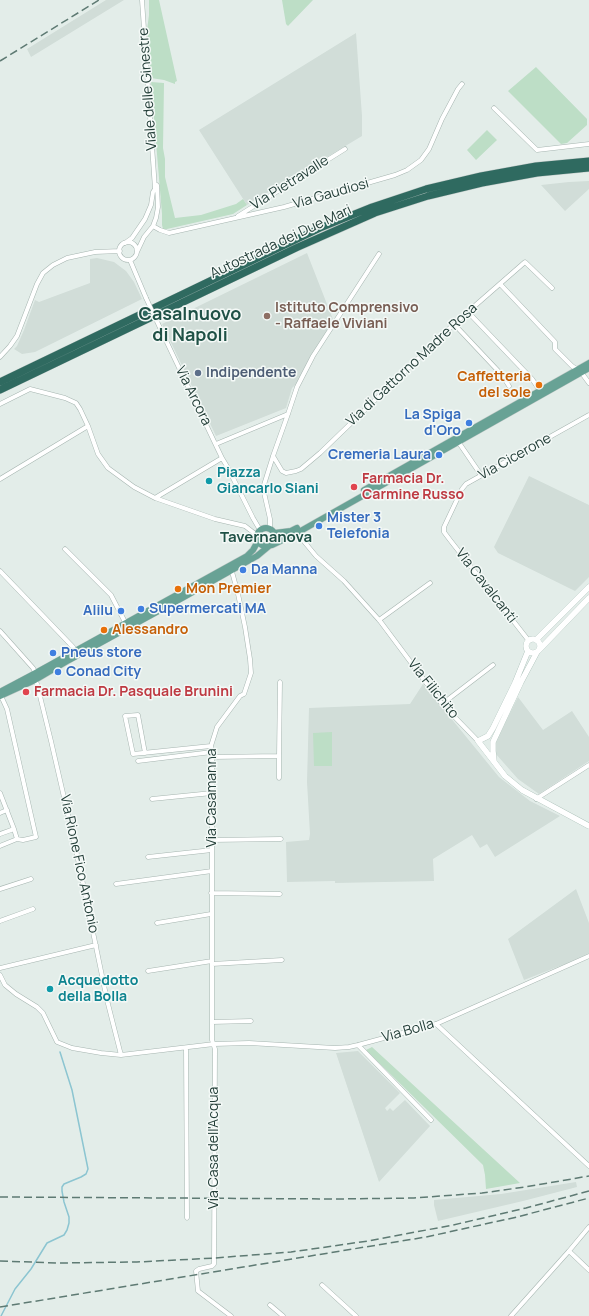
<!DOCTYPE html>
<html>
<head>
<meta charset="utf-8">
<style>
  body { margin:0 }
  canvas { display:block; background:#e3ede9 }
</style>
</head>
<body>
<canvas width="589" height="1316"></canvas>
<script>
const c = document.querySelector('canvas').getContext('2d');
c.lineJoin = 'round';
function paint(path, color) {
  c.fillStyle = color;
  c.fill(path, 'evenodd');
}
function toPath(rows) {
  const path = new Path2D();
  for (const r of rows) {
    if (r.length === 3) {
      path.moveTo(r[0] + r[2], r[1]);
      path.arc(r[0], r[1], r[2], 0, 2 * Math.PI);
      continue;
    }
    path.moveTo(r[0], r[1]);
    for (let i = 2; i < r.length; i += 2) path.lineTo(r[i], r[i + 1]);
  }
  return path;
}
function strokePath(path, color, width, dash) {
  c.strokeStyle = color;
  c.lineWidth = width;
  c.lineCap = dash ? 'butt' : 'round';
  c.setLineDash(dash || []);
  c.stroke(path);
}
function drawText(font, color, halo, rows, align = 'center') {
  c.font = font + ' Manrope,sans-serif';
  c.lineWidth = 3;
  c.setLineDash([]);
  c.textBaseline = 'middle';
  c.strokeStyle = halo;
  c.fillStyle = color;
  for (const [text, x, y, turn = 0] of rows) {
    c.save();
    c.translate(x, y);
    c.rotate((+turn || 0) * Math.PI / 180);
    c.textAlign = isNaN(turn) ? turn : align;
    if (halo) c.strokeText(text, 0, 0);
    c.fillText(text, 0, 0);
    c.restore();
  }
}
paint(toPath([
  [106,0,124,0,31,57,27,49],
  [356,33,362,116,362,136,247,205,199,130],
  [589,181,589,189,565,211,541,185,569,182],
  [307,253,334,322,298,382,292,388,286,408,216,436,162,324],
  [97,258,114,262,126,271,134,282,142,299,35,352,22,354,14,349,17,346,24,330,35,300,39,302,90,283,90,259],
  [529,476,589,505,589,577,575,591,498,553,494,547],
  [423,684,499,777,530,801,560,816,495,857,487,844,480,848,472,835,433,859,434,881,335,883,335,881,287,882,286,842,309,840,310,834,307,782,309,708,410,704],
  [518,697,543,730,572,711,589,737,589,761,539,794,518,779,495,753,496,741],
  [576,889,589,923,589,953,565,964,524,980,508,939],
  [358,1051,400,1093,385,1108,387,1111,390,1108,393,1111,405,1100,430,1126,379,1182,336,1053],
  [576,1182,577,1187,523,1201,438,1221,434,1205,434,1200,501,1194]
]), '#d1ddd8');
paint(toPath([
  [149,0,159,0,177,81,175,82,175,84,164,80,151,78,147,30,149,15],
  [282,0,313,0,288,26,286,24],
  [536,67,587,119,587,125,567,143,561,144,508,91],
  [151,82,164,83,163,148,165,159,165,177,175,218,201,215,236,204,243,199,247,205,233,214,167,229,163,229,162,225,162,214],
  [487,130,497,140,476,160,467,150],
  [332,732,332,766,314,766,313,733],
  [372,1047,520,1183,486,1189,485,1175,483,1165,366,1050]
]), '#bddec6');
strokePath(toPath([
  [1,1316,15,1289,31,1269,47,1243,64,1235,67,1230,69,1223,69,1217,64,1202,62,1191,62,1187,64,1184,81,1177,86,1174,88,1169,72,1090,60,1052]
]), '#8cc5d1', 1.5);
const street = toPath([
  [494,108,537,150,589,144],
  [238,216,345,149],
  [153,226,160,230,169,233,284,207,395,175,407,170,421,160,429,149,442,119,458,89,462,84],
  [128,251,9],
  [125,243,132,238,145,219,151,205,153,192,155,189,142,0],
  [137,252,144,237,153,226,156,218,158,207,157,185],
  [130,260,146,298],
  [500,284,555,342,555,349,572,366,581,372,589,383],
  [468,312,532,379,541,392],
  [454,324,502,375,509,386],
  [161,330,222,458,228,468,253,518,260,530],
  [0,357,10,346,17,336,37,284,43,273,53,265,67,258,95,252,120,251],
  [0,404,30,389,65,398,76,403,80,409,88,426,98,454,108,468,134,487,155,498,215,519,245,526,254,533,257,539],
  [457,440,481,475],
  [216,444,288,414],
  [273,456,282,471,286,473,296,471,301,469,320,453,454,324,525,262,552,288],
  [0,479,88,426],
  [155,498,222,458],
  [270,529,270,519,263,488,273,456,288,414,297,387,313,356,379,254],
  [297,533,316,556,344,581,380,621,442,704,478,741],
  [65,549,111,595,126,624],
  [231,568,238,594,245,627,250,659,251,673,244,694,240,696,217,727,211,746,212,757,212,1040,215,1049,214,1264,212,1266,199,1269,196,1271,198,1291,231,1316],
  [0,571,73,647,76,652],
  [379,620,430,583],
  [0,631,33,668,37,675],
  [529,641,450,540,444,532,444,527,462,489,466,484,589,415],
  [35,679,37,684,51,741,75,845,107,1000,121,1055],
  [442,704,493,665],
  [145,753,138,715,125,716,133,754,211,746],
  [212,757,279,756],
  [138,761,212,752],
  [279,778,279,756,280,682],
  [0,793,14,829],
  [152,799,212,793],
  [536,799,589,765],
  [0,813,7,810],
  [0,834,14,829,17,839,23,840,36,837,7,709,1,696],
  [212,840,281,839],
  [0,846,17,839],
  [148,857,212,850],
  [116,884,212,871],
  [0,889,31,879],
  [211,893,280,894],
  [0,921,33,909],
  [157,923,211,914],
  [212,964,282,960],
  [0,968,96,945],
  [148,971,212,961],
  [0,975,5,985,16,994,37,1007,43,1013,57,1042,72,1048,101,1053,121,1055,214,1044,249,1043,335,1048,349,1047,358,1045,436,1024,589,956],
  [212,1022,251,1021],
  [436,1024,589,1166],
  [358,1045,431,1120],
  [186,1048,187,1218],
  [569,1251,589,1270],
  [322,1285,356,1316],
  [270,1305,283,1316],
  [511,1316,569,1251,589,1227]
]);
const secondary = toPath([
  [533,646,7],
  [536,640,589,587],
  [539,650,589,598],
  [528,651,515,683,493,728,488,736,478,741,505,776,522,790,589,826],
  [494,761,493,751,493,742,521,682,537,652]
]);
const primary = toPath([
  [364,490,589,363],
  [266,537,9],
  [275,533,291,531,297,528],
  [272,545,297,533,589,368],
  [0,692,32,675,247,556,253,550,258,541],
  [0,696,35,680,69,660,182,598,257,556,269,546]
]);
const highway = toPath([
  [0,382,320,228,372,207,426,189,481,176,536,166,589,161],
  [0,390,298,247,375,213,428,196,482,183,537,173,589,168]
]);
strokePath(street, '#a6b5b0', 5);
strokePath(secondary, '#a2b9b1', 6);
strokePath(primary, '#c1c9c7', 7);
strokePath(highway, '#c1c9c7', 8);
strokePath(street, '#fff', 4);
strokePath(secondary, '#fff', 5.5);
strokePath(primary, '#68a295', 6);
strokePath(highway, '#2f6a60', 7);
strokePath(toPath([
  [0,61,99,0],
  [0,1197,335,1199,414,1198,482,1193,525,1187,589,1176],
  [0,1261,59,1263,137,1262,215,1258,291,1252,368,1241,453,1225,526,1208,589,1191],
  [0,1307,426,1237,517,1217,589,1198]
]), '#5e7a73', 1.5, [8, 4]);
const streetBridge = toPath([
  [146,298,161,330]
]);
strokePath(streetBridge, '#a6b5b0', 5, []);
strokePath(streetBridge, '#fff', 4);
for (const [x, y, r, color] of [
  [267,316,4,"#8d6e63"],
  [198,373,4,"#5c6f8a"],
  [539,385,4,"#e8710a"],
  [469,423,4,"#3f7fe0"],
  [439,455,4,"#3f7fe0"],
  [209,481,4,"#0f9aa8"],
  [354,487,4,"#e0444e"],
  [319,526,4,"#3f7fe0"],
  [243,570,4,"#3f7fe0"],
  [178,589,4,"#e8710a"],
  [141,609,4,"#3f7fe0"],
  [121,611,4,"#3f7fe0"],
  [104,630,4,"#e8710a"],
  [53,653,4,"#3f7fe0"],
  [58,672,4,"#3f7fe0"],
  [26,692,4,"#e0444e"],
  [50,989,4,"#0f9aa8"]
]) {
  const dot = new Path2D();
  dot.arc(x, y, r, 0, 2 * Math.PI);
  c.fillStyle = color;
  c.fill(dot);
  strokePath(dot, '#f4f9f7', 1.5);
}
drawText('14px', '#233e38', '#f4f9f7', [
  ["Viale delle Ginestre",148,89,-94],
  ["Via Pietravalle",290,183,-32],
  ["Via Gaudiosi",331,194,-16],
  ["Autostrada dei Due Mari",281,242,-25],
  ["Via di Gattorno Madre Rosa",412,365,-43],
  ["Via Arcora",193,396,64],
  ["Via Cicerone",515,457,-29],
  ["Via Cavalcanti",486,586,52],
  ["Via Filichito",433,689,51],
  ["Via Casamanna",212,798,-90],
  ["Via Rione Fico Antonio",79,864,78],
  ["Via Bolla",408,1031,-16],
  ["Via Casa dell'Acqua",214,1148,-90]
]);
drawText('bold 14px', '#785e54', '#f4f9f7', [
  ["Istituto Comprensivo",275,308],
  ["- Raffaele Viviani",275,324]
], 'left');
drawText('bold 14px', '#4e5e75', '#f4f9f7', [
  ["Indipendente",206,373]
], 'left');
drawText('bold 14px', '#c56008', '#f4f9f7', [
  ["Caffetteria",531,377,"right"],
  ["del sole",531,393,"right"],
  ["Mon Premier",186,589],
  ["Alessandro",112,630]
], 'left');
drawText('bold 14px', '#366cbe', '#f4f9f7', [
  ["La Spiga",461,415,"right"],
  ["d'Oro",461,431,"right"],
  ["Cremeria Laura",431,455,"right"],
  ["Mister 3",327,518],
  ["Telefonia",327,534],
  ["Da Manna",251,570],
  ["Supermercati MA",149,609],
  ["Alilu",113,611,"right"],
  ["Pneus store",61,653],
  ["Conad City",66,672]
], 'left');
drawText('bold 14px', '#0d838f', '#f4f9f7', [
  ["Piazza",217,473],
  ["Giancarlo Siani",217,489],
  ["Acquedotto",58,981],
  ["della Bolla",58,997]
], 'left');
drawText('bold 14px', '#be3a42', '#f4f9f7', [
  ["Farmacia Dr.",362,479],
  ["Carmine Russo",362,495],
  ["Farmacia Dr. Pasquale Brunini",34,692]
], 'left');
drawText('bold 15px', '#1f5146', '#f4f9f7', [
  ["Tavernanova",266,538]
]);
drawText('bold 18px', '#1f5146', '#f4f9f7', [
  ["Casalnuovo",190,315],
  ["di Napoli",190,336]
]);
</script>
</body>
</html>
